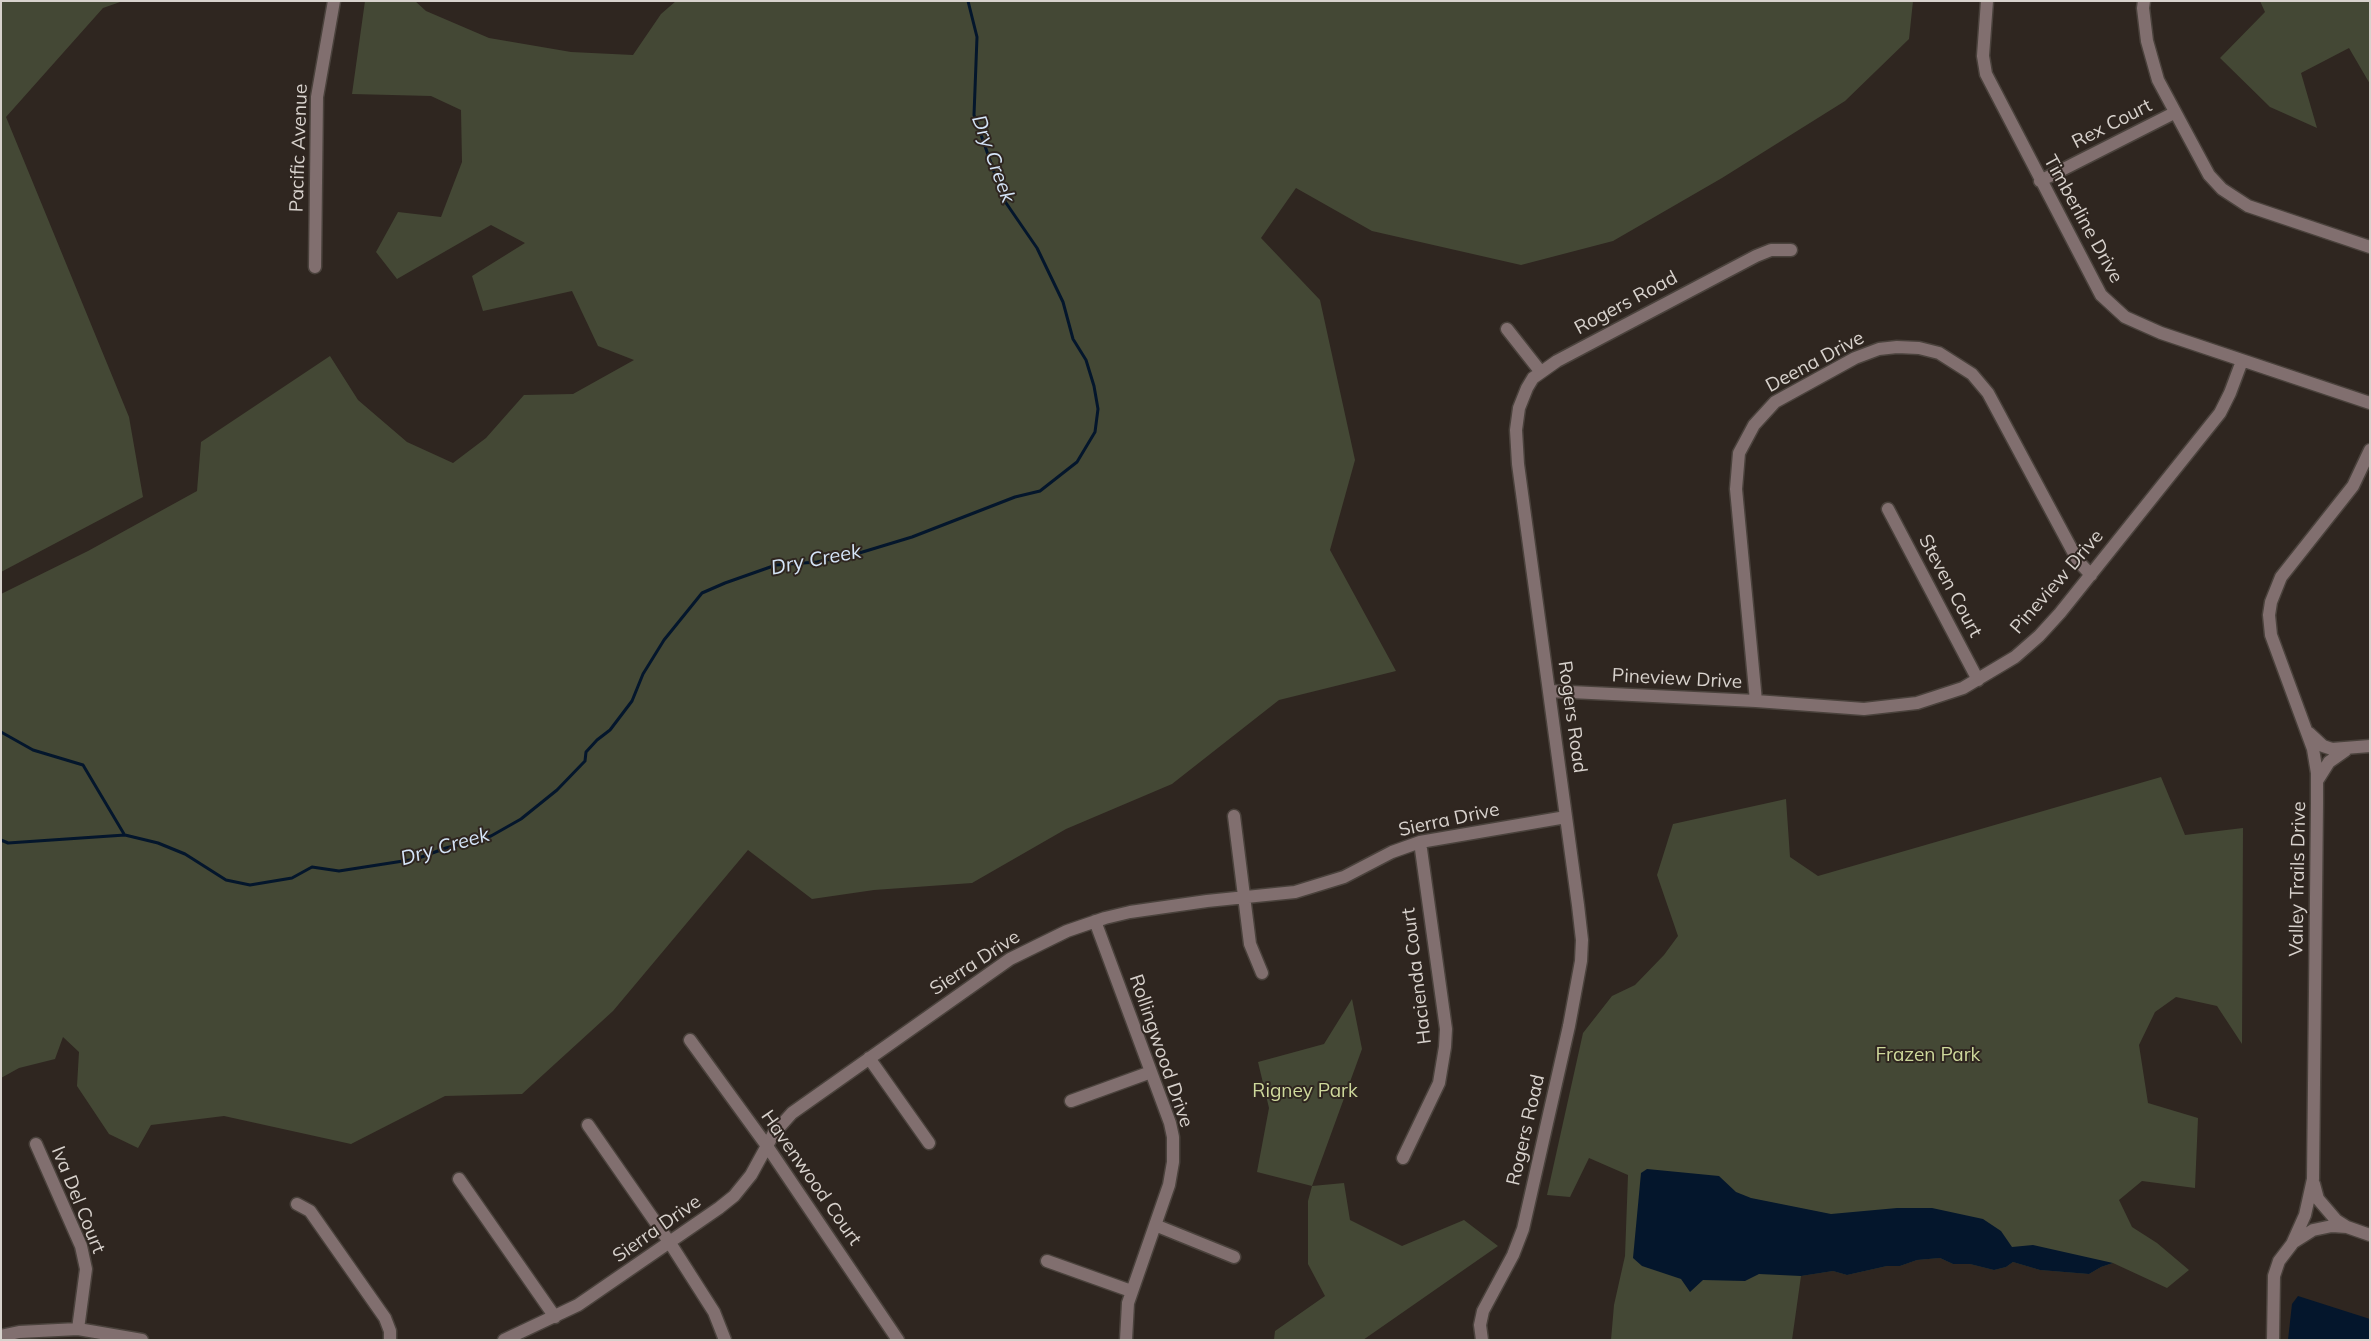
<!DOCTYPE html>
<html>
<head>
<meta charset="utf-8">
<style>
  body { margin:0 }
  #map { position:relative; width:2371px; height:1341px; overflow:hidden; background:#2f2620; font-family:Mulish,sans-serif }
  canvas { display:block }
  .frame { position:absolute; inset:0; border:2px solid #d8d2cd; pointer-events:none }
</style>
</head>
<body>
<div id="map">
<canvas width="2371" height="1341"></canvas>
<div class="frame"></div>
</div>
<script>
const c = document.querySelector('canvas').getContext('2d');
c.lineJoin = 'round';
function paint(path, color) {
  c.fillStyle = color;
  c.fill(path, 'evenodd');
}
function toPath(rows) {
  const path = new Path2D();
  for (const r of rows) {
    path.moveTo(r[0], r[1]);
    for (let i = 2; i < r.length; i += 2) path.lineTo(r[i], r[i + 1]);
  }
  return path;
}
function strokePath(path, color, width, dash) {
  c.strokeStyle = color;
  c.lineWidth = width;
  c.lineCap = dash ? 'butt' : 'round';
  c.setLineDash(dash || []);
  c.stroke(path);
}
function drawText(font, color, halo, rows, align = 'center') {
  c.font = font + ' Mulish,sans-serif';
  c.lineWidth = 4;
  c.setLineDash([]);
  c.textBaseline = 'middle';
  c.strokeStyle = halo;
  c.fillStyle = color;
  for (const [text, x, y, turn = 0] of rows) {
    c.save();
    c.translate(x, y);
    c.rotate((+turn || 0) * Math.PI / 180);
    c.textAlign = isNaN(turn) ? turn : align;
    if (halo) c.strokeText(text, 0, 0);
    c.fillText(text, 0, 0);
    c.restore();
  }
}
paint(toPath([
  [1,1,123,1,103,8,6,117,129,417,143,497,1,572],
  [365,1,415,1,426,11,489,38,571,52,633,55,661,14,676,1,1913,1,1909,39,1845,101,1722,178,1613,241,1521,265,1372,231,1296,188,1261,238,1320,300,1355,460,1330,550,1396,671,1279,700,1172,784,1066,829,972,883,874,890,812,899,748,850,613,1011,522,1094,445,1096,351,1144,224,1116,151,1125,138,1148,109,1134,77,1086,79,1052,63,1037,55,1059,19,1068,1,1078,1,594,88,551,197,491,201,442,330,356,358,400,407,442,453,463,486,438,524,395,573,394,634,360,598,346,572,291,483,311,472,276,525,243,491,225,397,279,376,252,398,212,441,217,462,162,461,110,431,96,352,94],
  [2260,1,2370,1,2370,84,2349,48,2301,73,2317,128,2270,107,2220,58,2265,12],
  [2161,777,2185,835,2243,828,2242,1044,2217,1006,2176,997,2155,1012,2139,1045,2148,1103,2198,1118,2195,1188,2142,1181,2119,1200,2132,1227,2157,1243,2189,1270,2167,1288,2113,1263,2101,1267,2089,1274,2040,1270,2013,1262,2006,1267,1994,1270,1970,1264,1953,1264,1940,1258,1917,1260,1900,1266,1887,1266,1847,1275,1833,1271,1801,1276,1792,1340,1611,1340,1614,1305,1625,1256,1628,1175,1589,1158,1570,1197,1547,1195,1583,1033,1612,996,1635,985,1664,955,1678,936,1657,875,1673,824,1786,799,1790,857,1818,876],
  [1352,999,1362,1049,1312,1186,1344,1183,1350,1220,1402,1246,1464,1220,1498,1246,1363,1340,1274,1340,1275,1331,1325,1296,1308,1264,1308,1201,1312,1186,1257,1172,1269,1108,1258,1062,1324,1044]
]), '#444835');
paint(toPath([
  [1647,1169,1719,1176,1736,1192,1751,1198,1831,1214,1897,1208,1932,1208,1983,1219,2001,1231,2012,1247,2033,1245,2113,1263,2101,1267,2089,1274,2040,1270,2013,1262,2006,1267,1994,1270,1970,1264,1953,1264,1940,1258,1917,1260,1900,1266,1887,1266,1847,1275,1833,1271,1801,1276,1759,1274,1745,1281,1703,1280,1690,1292,1681,1279,1642,1266,1633,1258,1641,1173],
  [2298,1296,2370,1319,2370,1340,2288,1340,2292,1304]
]), '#04162c');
strokePath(toPath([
  [1,732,33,750,83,765,124,834],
  [1,840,8,843,125,835,158,843,185,854,226,880,250,885,292,878,312,867,339,871,416,859,446,848,491,836,521,819,557,790,585,761,586,752,597,740,610,730,632,701,643,674,664,640,702,593,725,583,776,565,817,562,856,554,912,537,1015,497,1040,491,1077,462,1095,432,1098,409,1094,386,1086,360,1073,339,1063,302,1037,248,1004,200,974,115,977,37,968,1]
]), '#04162c', 3);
const minor = toPath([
  [1987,1,1983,56,1986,74,2101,295,2125,317,2161,333,2370,403],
  [2144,1,2143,8,2147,41,2158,80,2209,175,2222,189,2248,206,2370,247],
  [2040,181,2174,113],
  [315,267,317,97,334,1],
  [1507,329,1540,371],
  [1888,509,1978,680],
  [1550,691,1756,701,1864,709,1917,703,1963,688,2015,657,2039,636,2060,613,2220,413,2230,393,2242,361],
  [1756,701,1736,489,1739,453,1754,425,1775,402,1855,358,1879,349,1897,347,1919,348,1939,353,1972,374,1988,393,2078,561,2091,575],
  [2309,733,2323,746,2332,749,2370,746],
  [2317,781,2329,762,2346,750],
  [1234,816,1250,944,1262,973],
  [1095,921,1170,1123,1173,1137,1173,1162,1169,1185,1128,1303,1126,1340],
  [690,1040,767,1146,898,1340],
  [869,1058,929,1143],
  [1071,1101,1151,1072],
  [588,1125,670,1243,714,1312,725,1340],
  [36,1144,81,1246,86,1269,78,1329],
  [1403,1158,1439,1083,1445,1047,1446,1029,1420,842],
  [459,1179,555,1317],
  [2314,1184,2318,1199,2336,1220,2347,1227,2370,1235],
  [297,1204,310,1211,385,1318,390,1331,390,1340],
  [1155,1225,1234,1257],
  [2294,1242,2313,1230,2332,1226,2347,1227],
  [1047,1261,1131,1291],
  [1,1336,19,1332,78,1329,142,1340],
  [504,1340,578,1305,719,1208,734,1196,751,1175,774,1133,792,1113,1010,959,1067,931,1105,918,1130,912,1207,901,1295,892,1344,877,1392,852,1420,842,1566,817],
  [1482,1340,1480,1325,1483,1311,1513,1255,1523,1229,1569,1026,1581,961,1582,940,1578,905,1518,464,1516,430,1519,408,1527,388,1533,378,1557,361,1756,256,1771,250,1791,250],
  [2273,1340,2274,1276,2279,1261,2292,1244,2305,1215,2313,1179,2317,803,2317,773,2313,749,2271,635,2269,615,2271,602,2281,577,2353,486,2370,450]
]);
strokePath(minor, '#4a423c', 15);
strokePath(minor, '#816f6f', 12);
drawText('19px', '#d8d2cd', '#2f2620', [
  ["Rex Court",2112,124,-27],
  ["Pacific Avenue",299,148,-88],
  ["Timberline Drive",2083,219,61],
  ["Rogers Road",1626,303,-28],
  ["Deena Drive",1815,362,-28],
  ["Pineview Drive",2057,582,-49],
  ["Steven Court",1950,586,62],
  ["Pineview Drive",1677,679,3],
  ["Rogers Road",1572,717,82],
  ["Sierra Drive",1449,820,-12],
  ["Valley Trails Drive",2298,879,-89],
  ["Sierra Drive",975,963,-33],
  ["Hacienda Court",1417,976,-97],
  ["Rollingwood Drive",1161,1051,71],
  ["Rogers Road",1526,1130,-77],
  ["Havenwood Court",811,1178,55],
  ["Iva Del Court",78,1200,68],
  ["Sierra Drive",657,1229,-35]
]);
drawText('19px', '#ced89b', '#2f2620', [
  ["Frazen Park",1928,1055],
  ["Rigney Park",1305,1091]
]);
drawText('italic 20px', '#d5e5f9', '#2f2620', [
  ["Dry Creek",993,159,70],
  ["Dry Creek",816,560,-11],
  ["Dry Creek",445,847,-16]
]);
</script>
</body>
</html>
